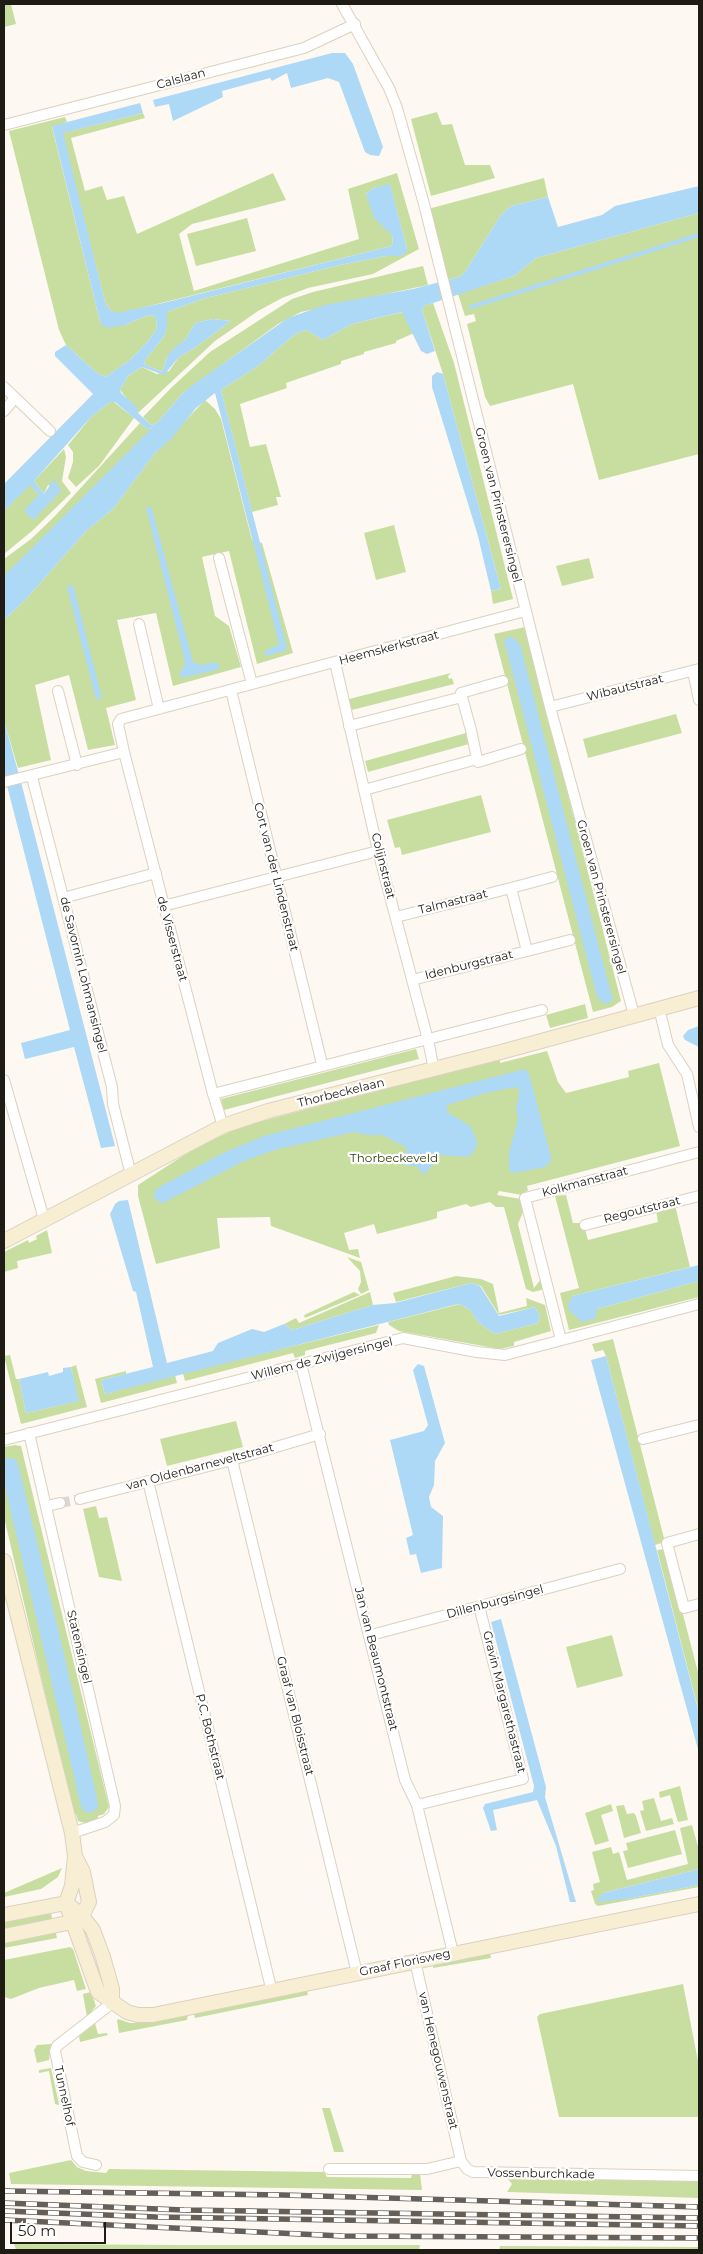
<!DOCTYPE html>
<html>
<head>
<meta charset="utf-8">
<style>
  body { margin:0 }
  #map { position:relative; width:703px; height:2254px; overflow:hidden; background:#fdf9f2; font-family:Montserrat,sans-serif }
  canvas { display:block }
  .frame { position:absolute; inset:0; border:5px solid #1f1b15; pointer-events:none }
  .scale { position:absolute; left:10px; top:2222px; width:96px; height:22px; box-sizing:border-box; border:2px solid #1f1b15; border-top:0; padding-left:6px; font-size:15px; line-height:18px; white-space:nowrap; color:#1f1b15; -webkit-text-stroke:4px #fff; paint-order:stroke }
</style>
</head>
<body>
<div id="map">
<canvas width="703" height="2254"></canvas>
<div class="frame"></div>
<div class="scale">50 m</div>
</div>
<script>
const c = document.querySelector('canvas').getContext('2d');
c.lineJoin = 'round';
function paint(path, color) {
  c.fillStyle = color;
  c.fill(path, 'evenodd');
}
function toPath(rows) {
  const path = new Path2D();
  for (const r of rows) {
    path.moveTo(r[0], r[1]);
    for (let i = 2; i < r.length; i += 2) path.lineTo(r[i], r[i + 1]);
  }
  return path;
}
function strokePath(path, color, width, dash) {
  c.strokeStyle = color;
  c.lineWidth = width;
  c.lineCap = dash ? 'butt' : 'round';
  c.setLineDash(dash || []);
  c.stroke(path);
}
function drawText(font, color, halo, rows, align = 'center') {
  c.font = font + ' Montserrat,sans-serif';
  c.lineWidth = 4.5;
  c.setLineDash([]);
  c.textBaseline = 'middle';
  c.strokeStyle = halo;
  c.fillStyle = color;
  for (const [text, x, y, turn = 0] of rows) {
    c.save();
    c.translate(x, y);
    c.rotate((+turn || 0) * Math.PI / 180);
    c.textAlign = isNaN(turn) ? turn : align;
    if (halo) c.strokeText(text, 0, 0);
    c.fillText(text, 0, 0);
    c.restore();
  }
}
paint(toPath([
  [4,4,11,4,16,24,4,27],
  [437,112,442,125,452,124,465,165,490,165,495,178,431,196,411,119],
  [143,113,145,118,71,138,85,191,102,186,107,200,124,196,137,234,273,173,286,200,192,224,179,234,194,291,359,239,348,189,397,173,419,249,373,274,308,288,282,298,258,311,215,341,138,413,120,390,128,376,142,367,157,374,169,371,179,357,196,347,231,321,213,319,195,323,185,340,167,357,162,372,144,364,145,360,163,338,167,329,167,312,202,299,340,265,386,256,400,256,407,249,390,185,373,188,366,194,392,235,393,244,391,246,117,314,110,310,105,302,62,133],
  [65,117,67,122,52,127,100,322,125,325,148,315,156,317,157,328,149,340,131,359,106,377,97,373,66,345,59,330,9,131],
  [544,178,548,197,511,206,501,215,465,272,459,277,447,280,428,209],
  [699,213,699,454,599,480,573,384,490,406,485,397,467,324,476,321,474,314,465,316,458,294,514,276,536,258],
  [247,218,256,251,196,266,187,234],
  [423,266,428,285,301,312,278,324,183,393,157,423,151,425,143,417,171,388,210,352,292,299,313,292],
  [433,303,454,363,513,599,493,604,491,591,501,589,443,374,422,310,424,306],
  [403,312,414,333,396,341,396,343,364,352,364,354,341,361,341,364,286,383,287,388,240,404,250,447,266,444,281,497,276,497,278,505,252,512,221,390,258,366,295,334,306,330,323,340,352,324],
  [205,400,215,409,221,419,252,540,262,543,293,653,257,664,229,551,202,557,215,616,229,626,241,667,173,686,156,613,117,620,136,700,106,708,115,745,88,750,69,675,35,685,51,760,18,768,4,721,4,620,26,599,86,531,113,509,155,453],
  [110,402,114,402,134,418,99,466,76,487,68,478,73,462,73,452,68,445,91,417],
  [140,423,147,429,153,428,4,577,4,559,31,539,55,516],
  [64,449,66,457,62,481,71,493,32,531,4,554,4,511,30,484,39,495,61,491,48,485,44,494,34,481],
  [394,525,406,572,376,580,364,533],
  [589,558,594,578,562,586,556,566],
  [525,627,621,1001,612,1007,593,1012,494,634],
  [451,673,448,676,449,679,452,678,454,684,352,710,349,699],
  [676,714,682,733,588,758,583,739],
  [466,733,469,744,368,772,365,761],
  [481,795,491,832,402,855,400,847,395,848,387,820],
  [585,1004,588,1018,550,1028,546,1015],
  [416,1049,419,1059,224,1110,221,1099],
  [547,1051,558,1082,566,1093,629,1077,628,1071,659,1063,680,1146,527,1186,528,1190,522,1195,499,1191,497,1195,521,1199,523,1212,518,1224,534,1288,541,1279,544,1288,541,1290,533,1292,526,1289,504,1207,496,1207,490,1202,471,1207,466,1204,437,1212,437,1218,431,1220,377,1234,374,1224,344,1233,349,1250,358,1249,360,1258,271,1226,270,1217,217,1218,220,1248,156,1264,138,1196,138,1185,195,1148,240,1127,258,1122,500,1059,500,1063],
  [566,1195,573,1223,580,1223,581,1229,585,1229,588,1240,658,1222,656,1211,675,1205,690,1267,572,1296,597,1309,699,1281,699,1297,569,1330,560,1293,579,1288,555,1196],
  [47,1230,52,1253,17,1261,18,1268,4,1272,4,1252,28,1240,29,1243,37,1239,36,1236],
  [347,1257,361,1262,369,1290,361,1294,358,1289,361,1282,360,1271],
  [456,1276,481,1279,493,1284,499,1313,527,1306,526,1298,545,1305,551,1331,514,1342,514,1346,500,1349,399,1331,389,1325,388,1322,460,1304,470,1310,478,1322,495,1334,538,1323,540,1316,535,1307,499,1315,481,1286,471,1283,396,1302,393,1293],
  [354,1292,360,1295,305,1318,304,1315],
  [370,1292,373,1305,292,1330,284,1324,296,1318,299,1323],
  [379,1325,376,1333,305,1351,305,1355,295,1358,293,1353,185,1381,183,1373],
  [613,1339,665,1542,655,1545,606,1356,603,1350,595,1352,592,1344],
  [10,1355,16,1379,19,1379,26,1413,78,1401,71,1367,76,1365,87,1407,21,1424,4,1356],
  [126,1371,126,1374,101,1380,105,1394,175,1375,177,1383,101,1403,95,1379],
  [236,1421,243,1447,167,1466,160,1439],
  [15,1445,21,1446,109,1807,104,1814,98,1816,98,1820,85,1823,78,1821,76,1814,73,1814,4,1517,4,1447],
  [96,1506,99,1518,107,1517,122,1581,99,1577,83,1509],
  [666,1549,699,1676,699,1712,657,1550],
  [612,1635,623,1676,577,1688,566,1647],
  [680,1786,688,1820,678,1822,670,1795,660,1798,659,1792],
  [654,1798,661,1821,672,1818,674,1824,646,1831,640,1811,644,1810,642,1801],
  [611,1804,613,1811,601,1815,609,1841,595,1845,585,1813],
  [624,1805,627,1814,634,1813,636,1816,641,1833,624,1838,616,1806],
  [692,1825,699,1850,699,1869,603,1893,627,1899,699,1885,699,1887,598,1906,595,1904,591,1891,594,1890,593,1884,600,1882,592,1852,611,1847,613,1854,619,1852,627,1880,688,1864,680,1828],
  [675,1830,682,1854,628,1868,623,1851,628,1850,626,1843],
  [62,1868,58,1877,41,1889,4,1897,4,1893],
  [51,1913,53,1922,4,1932,4,1921],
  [55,1929,57,1938,4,1948,4,1939],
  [70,1947,73,1949,86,1989,77,1991,74,1980,39,1988,11,1999,4,1997,4,1960],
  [490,1953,491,1958,433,1968,434,1965],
  [683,1984,699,2066,699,2117,559,2117,537,2017,540,2014],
  [307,1991,308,1995,195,2018,194,2014],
  [91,1992,96,2006,87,2017,83,1994],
  [188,2015,187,2020,119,2033,117,2021,118,2019,130,2023,147,2023],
  [95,2023,98,2034,107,2033,108,2035,80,2042,79,2036],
  [51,2044,49,2060,37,2063,34,2050,37,2045],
  [51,2068,59,2104,59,2105,55,2104,49,2071,39,2073,39,2070],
  [322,2108,330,2108,344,2152,334,2152],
  [71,2160,77,2167,86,2171,106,2173,109,2169,324,2172,327,2177,411,2178,412,2174,420,2173,422,2190,11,2184,9,2173],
  [508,2179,699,2181,699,2198,507,2192,512,2184],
  [14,2244,182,2245,420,2245,419,2250,16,2250],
  [500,2246,699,2247,699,2250,499,2250]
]), '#c8dea0');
paint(toPath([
  [332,53,345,53,353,64,383,147,379,156,370,155,365,152,339,82,328,78,291,88,287,73,272,81,270,78,222,91,223,97,173,121,169,104,155,107,153,100],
  [140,103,143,113,63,133,105,302,110,310,117,313,163,303,391,246,393,244,392,235,374,218,366,194,373,188,390,184,407,249,407,252,400,256,386,256,340,265,202,299,167,312,167,329,163,338,145,360,144,364,162,372,167,357,173,349,185,340,195,323,213,319,231,321,196,347,179,357,164,375,142,367,128,376,120,390,121,393,138,408,137,412,151,425,157,423,183,393,197,382,288,318,325,305,413,289,459,277,465,272,501,215,511,206,548,197,558,227,602,215,615,206,699,186,699,213,536,258,514,276,424,306,422,310,435,351,427,354,421,351,402,312,352,324,323,340,306,330,295,334,258,366,221,390,287,648,284,651,266,656,264,652,279,644,215,393,196,408,172,438,155,453,113,509,86,531,26,599,4,620,4,576,152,428,147,429,115,402,110,402,91,417,34,481,44,494,54,479,61,491,33,520,25,512,26,508,39,495,30,485,4,511,4,484,93,394,55,356,55,352,66,345,97,373,106,377,131,359,149,340,157,328,156,317,148,315,125,325,106,328,100,322,52,126],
  [437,372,443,374,501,589,491,591,478,536,432,387,432,376],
  [151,506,193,662,201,665,217,662,220,669,182,678,179,672,184,668,185,661,146,508],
  [73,585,102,698,96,699,67,587],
  [511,636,520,644,613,1001,605,1004,597,997,504,640],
  [4,721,21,782,115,1146,101,1148,74,1047,25,1059,21,1043,70,1030,4,774],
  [699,1026,699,1047,685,1040,683,1036,688,1030],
  [525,1069,529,1074,551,1157,551,1161,545,1167,513,1173,509,1170,509,1153,518,1120,516,1108,520,1091,515,1087,486,1093,447,1105,447,1112,470,1126,476,1138,477,1146,471,1155,465,1157,441,1155,424,1175,417,1166,404,1165,405,1157,403,1155,407,1152,406,1147,382,1135,368,1135,354,1132,278,1149,244,1161,163,1203,155,1200,154,1192,161,1186,223,1153,264,1136],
  [128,1200,167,1363,213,1351,218,1343,252,1329,264,1332,284,1324,292,1330,373,1305,395,1303,471,1283,480,1286,499,1316,535,1307,540,1316,538,1323,495,1334,478,1322,470,1310,460,1304,454,1305,105,1394,101,1380,153,1367,136,1292,133,1291,110,1214,115,1204,119,1201],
  [699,1265,699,1281,597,1309,595,1319,582,1322,569,1310,568,1305,572,1296],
  [606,1356,699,1713,699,1753,591,1360],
  [418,1364,424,1366,445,1443,435,1461,434,1485,429,1497,431,1507,443,1516,442,1568,421,1573,416,1554,410,1555,406,1538,413,1535,390,1440,424,1431,428,1425,413,1370],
  [71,1367,79,1401,26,1413,19,1379,48,1372,49,1376,63,1372,63,1368],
  [6,1458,14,1458,18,1464,64,1654,97,1798,98,1808,90,1813,83,1811,81,1806,4,1483,4,1460],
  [501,1619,546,1787,545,1797,576,1902,570,1902,556,1846,537,1800,493,1810,497,1830,491,1831,483,1808,485,1804,533,1792,534,1786,491,1622],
  [699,1869,699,1885,627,1899,596,1902,603,1893]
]), '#add8f6');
strokePath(toPath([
  [471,307,699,235]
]), '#add8f6', 4);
strokePath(toPath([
  [60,1503,80,1499]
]), '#dcd8d1', 10, [10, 5]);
const street = toPath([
  [342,4,389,88,397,108,424,204,550,707,634,1015],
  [4,125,304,48,355,24],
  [4,387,50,431],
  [4,411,15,398],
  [219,558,252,684],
  [139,624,159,709],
  [335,662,378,851,428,1040,434,1070],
  [693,671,699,700],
  [231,690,322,1064],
  [58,691,77,765],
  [462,697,461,693,503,681],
  [550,707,699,669],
  [349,726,462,697,471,730,477,759,364,790],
  [477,759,478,762,521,749],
  [32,777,112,1087,113,1104,131,1175],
  [4,782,124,752],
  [511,888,552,877],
  [63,898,156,873],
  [163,906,378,851],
  [396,917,511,888,527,951,412,980],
  [527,951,570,940],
  [659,1008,668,1045,687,1074,699,1127],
  [4,1080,44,1219],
  [213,1094,542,1010],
  [223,1126,213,1094,124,752,118,724,121,719,525,611],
  [585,1225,699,1196],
  [561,1340,525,1198,699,1152],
  [301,1364,405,1780,417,1805,453,1953],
  [29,1433,115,1806,114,1815,105,1822,72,1833],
  [643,1439,699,1425],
  [4,1440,403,1338,477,1352,505,1355,699,1304],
  [232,1460,357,1973],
  [148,1481,272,1992],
  [80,1499,232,1460,320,1434],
  [47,1506,60,1503],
  [699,1534,667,1543,684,1608,699,1604],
  [371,1635,620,1569],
  [417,1805,523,1779,479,1606],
  [415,1961,461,2161],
  [96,2165,83,2162,77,2156,55,2051,57,2046,112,2003],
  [329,2169,427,2169,461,2161,467,2169,473,2172,699,2176]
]);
const secondary = toPath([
  [4,1241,223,1126,268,1111,501,1052,699,998],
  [4,1561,72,1833,75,1856,72,1886,66,1903,98,1992,127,2012,138,2015,153,2015,699,1904],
  [4,1915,66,1903,82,1916,93,1930,103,1957,112,1989,112,2003],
  [4,1936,72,1922,82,1916,89,1902,83,1872,75,1856]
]);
strokePath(street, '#dbd1bf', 12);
strokePath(secondary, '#dbd1bf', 16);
strokePath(street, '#fff', 10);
strokePath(secondary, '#f8eed3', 14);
const rail = toPath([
  [4,2191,283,2195,699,2207],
  [4,2203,184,2210,699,2218],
  [4,2211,156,2217,699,2226],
  [4,2220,342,2236,699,2238]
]);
strokePath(rail, '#646059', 5.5);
strokePath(rail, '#fff', 4, [11]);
drawText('12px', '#1f1b15', '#fff', [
  ["Calslaan",181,79,-15],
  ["Groen van Prinsterersingel",498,505,76],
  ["Heemskerkstraat",389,648,-15],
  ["Wibautstraat",625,688,-14],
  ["Colijnstraat",383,866,76],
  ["Cort van der Lindenstraat",276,877,76],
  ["Groen van Prinsterersingel",601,897,75],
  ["Talmastraat",453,902,-14],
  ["de Visserstraat",172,939,75],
  ["Idenburgstraat",469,965,-14],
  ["de Savornin Lohmansingel",83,975,76],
  ["Thorbeckelaan",341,1093,-14],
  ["Kolkmanstraat",585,1182,-15],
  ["Regoutstraat",642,1210,-14],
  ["Willem de Zwijgersingel",322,1359,-14],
  ["van Oldenbarneveltstraat",200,1467,-15],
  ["Dillenburgsingel",495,1602,-15],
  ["Statensingel",79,1647,77],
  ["Jan van Beaumontstraat",376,1659,76],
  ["Gravin Margarethastraat",504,1702,76],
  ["Graaf van Bloisstraat",295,1716,76],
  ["P.C. Bothstraat",210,1737,76],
  ["Graaf Florisweg",405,1963,-12],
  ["van Henegouwenstraat",438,2061,77],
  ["Tunnelhof",64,2096,78],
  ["Vossenburchkade",541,2174,1]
]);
drawText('12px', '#32410a', '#fff', [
  ["Thorbeckeveld",394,1158]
]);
</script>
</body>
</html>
